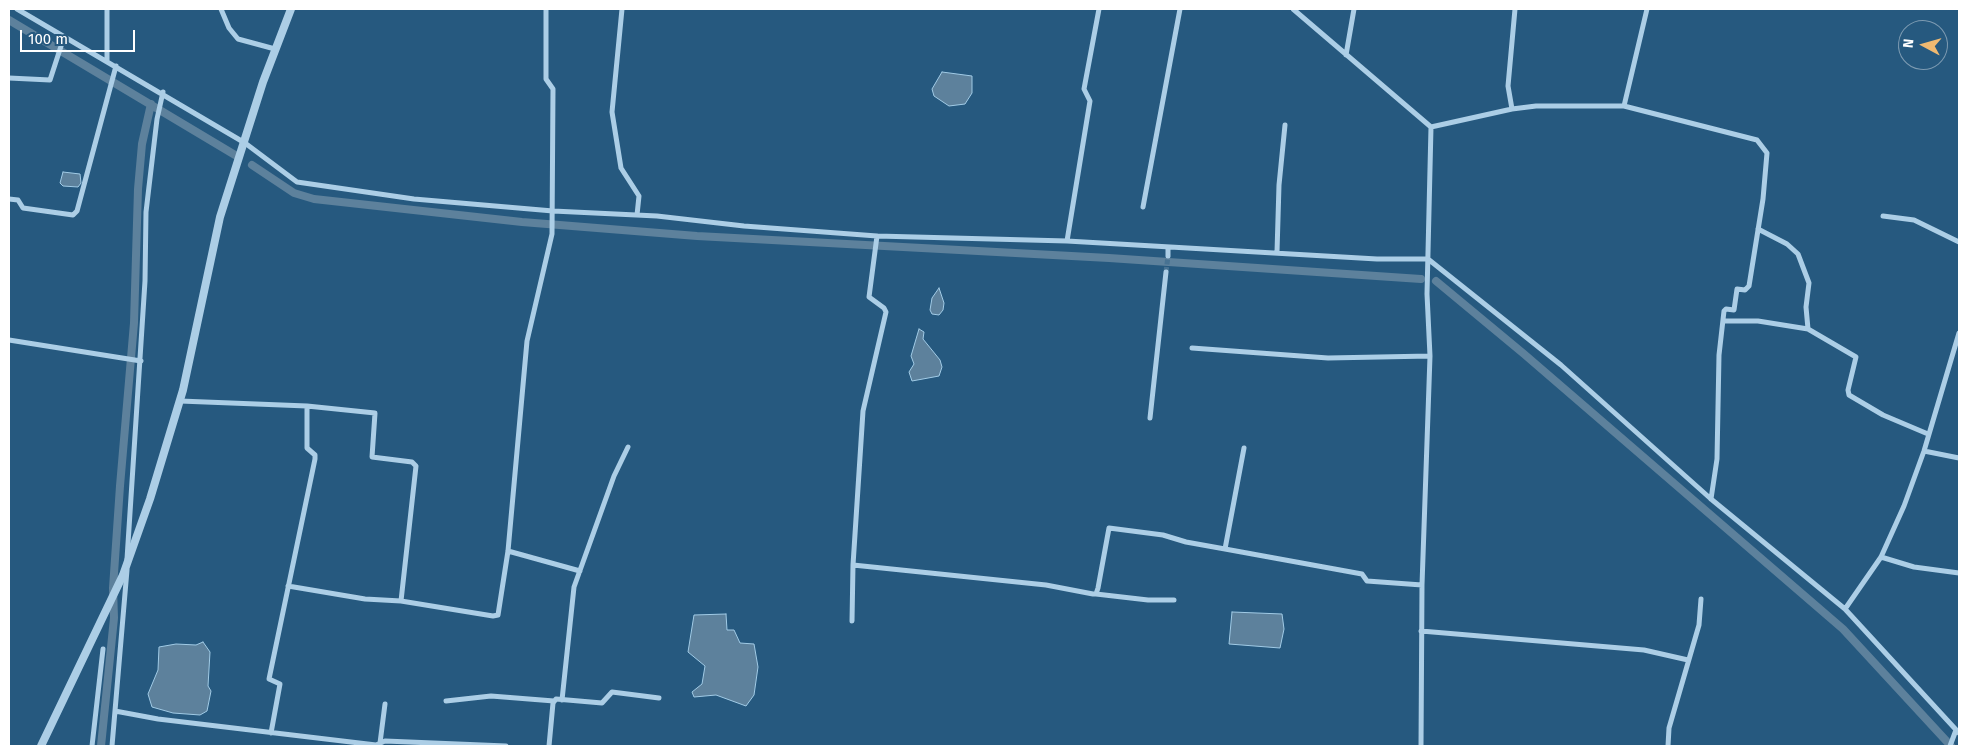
<!DOCTYPE html>
<html>
<head>
<meta charset="utf-8">
<style>
  body { margin:0 }
  #map { position:relative; width:1968px; height:755px; overflow:hidden; background:#26597f; font-family:"Fira Sans",sans-serif }
  canvas { display:block }
  .frame { position:absolute; inset:0; border:10px solid #fff; pointer-events:none }
  .north { position:absolute; left:1898px; top:20px; width:50px; height:50px; box-sizing:border-box; background:#26597f; border:1px solid #7d9bb2; border-radius:50%; rotate:276deg; font-size:14px; font-weight:700; line-height:20px; text-align:center; color:#fff }
  .north::after { content:''; display:block; margin:auto; width:18px; height:22px; background:#efb971; clip-path:polygon(50% 0,100% 100%,50% 72%,0 100%) }
  .scale { position:absolute; left:20px; top:30px; width:115px; height:22px; box-sizing:border-box; border:2px solid #fff; border-top:0; padding-left:6px; font-size:15px; line-height:18px; white-space:nowrap; color:#fff; -webkit-text-stroke:4px #26597f; paint-order:stroke }
</style>
</head>
<body>
<div id="map">
<canvas width="1968" height="755"></canvas>
<div class="frame"></div>
<div class="north">N</div>
<div class="scale">100 m</div>
</div>
<script>
const c = document.querySelector('canvas').getContext('2d');
c.lineJoin = 'round';
function paint(path, color) {
  c.fillStyle = color;
  c.fill(path, 'evenodd');
}
function toPath(rows) {
  const path = new Path2D();
  for (const r of rows) {
    path.moveTo(r[0], r[1]);
    for (let i = 2; i < r.length; i += 2) path.lineTo(r[i], r[i + 1]);
  }
  return path;
}
function strokePath(path, color, width, dash) {
  c.strokeStyle = color;
  c.lineWidth = width;
  c.lineCap = dash ? 'butt' : 'round';
  c.setLineDash(dash || []);
  c.stroke(path);
}
const water = toPath([
  [942,72,972,76,972,93,965,104,949,106,934,96,932,89,942,72],
  [63,172,80,174,81,183,78,187,63,186,60,183,63,172],
  [939,288,944,303,943,310,939,315,932,314,930,310,932,298,939,288],
  [919,329,924,332,923,339,940,360,942,367,939,376,912,381,909,372,914,364,911,356,919,329],
  [1232,612,1282,614,1284,629,1280,648,1229,644,1232,612],
  [726,614,727,630,734,630,740,643,754,644,758,667,754,695,746,706,716,695,694,697,692,692,702,684,705,666,688,652,694,615,726,614],
  [203,642,210,652,208,686,211,691,207,711,200,715,173,713,152,707,148,694,158,670,159,647,176,644,196,645,203,642]
]);
paint(water, '#5d819c');
strokePath(water, '#a1cbe6', 1);
strokePath(toPath([
  [9,20,235,155],
  [252,165,294,193,314,199,522,222,697,236,1109,258,1421,279],
  [1436,281,1524,354,1843,629,1951,746],
  [101,746,114,618,113,588,120,486,134,323,138,189,142,144,151,104]
]), '#5d819c', 8);
strokePath(toPath([
  [1166,272,1168,256]
]), '#477292', 5, [5, 2.5]);
strokePath(toPath([
  [17,9,245,143,297,182,414,199,553,211,657,216,744,226,877,236,1067,241,1377,259,1428,259,1561,365,1711,499,1845,609,1959,733],
  [221,9,229,28,238,39,275,49],
  [622,9,612,112,621,168,639,196,637,215],
  [1293,9,1431,127],
  [1346,55,1354,9],
  [107,60,107,9],
  [9,78,50,80,64,37],
  [1624,106,1757,140,1767,153,1763,199,1749,286,1745,290,1737,289,1734,310,1726,309,1724,311,1719,355,1717,459,1711,499],
  [1512,109,1508,86,1515,9],
  [9,199,18,200,23,208,73,215,77,211,116,66],
  [1143,207,1180,9],
  [1883,216,1914,220,1959,242],
  [1758,229,1787,244,1798,254,1809,283,1806,307,1808,329],
  [1067,241,1090,101,1084,89,1099,9],
  [1277,252,1279,185,1285,125],
  [1168,256,1168,248],
  [1724,321,1758,321,1808,329,1856,357,1848,390,1849,395,1883,415,1928,434],
  [9,340,141,361],
  [1192,348,1328,358,1430,356],
  [180,401,307,406,375,413,372,457,412,462,416,466,401,601],
  [1150,418,1166,272],
  [1244,448,1225,549,1362,574,1367,581,1422,585],
  [1924,451,1959,458],
  [508,551,580,571],
  [1881,557,1914,567,1959,573],
  [127,559,145,281,146,212,157,119,163,92],
  [853,565,1046,585,1093,594,1096,594,1098,588,1109,528,1163,535,1186,542,1225,549],
  [288,586,365,599,401,601,493,616,498,615,508,551,527,341,552,234,553,89,546,79,546,9],
  [1096,594,1148,600,1174,600],
  [1845,609,1881,557,1904,506,1924,451,1959,333],
  [852,621,853,565,863,411,886,312,884,308,869,297,877,236],
  [1421,631,1644,650,1688,660],
  [562,700,574,587,614,476,628,447],
  [446,701,491,696,554,701],
  [115,711,158,719,376,745,385,741,506,746],
  [271,733,280,684,269,679,315,459,315,455,307,448,307,406],
  [380,743,385,704],
  [92,746,103,649],
  [112,746,127,570],
  [549,746,553,703,556,699,602,703,612,692,659,698],
  [1421,746,1422,585,1430,356,1427,294,1431,127,1512,109,1536,106,1624,106,1647,9],
  [1668,746,1669,728,1699,625,1701,599],
  [1950,746,1956,730]
]), '#accee6', 5);
strokePath(toPath([
  [41,746,123,575,150,499,183,390,220,217,263,82,291,9]
]), '#accee6', 8);
</script>
</body>
</html>
